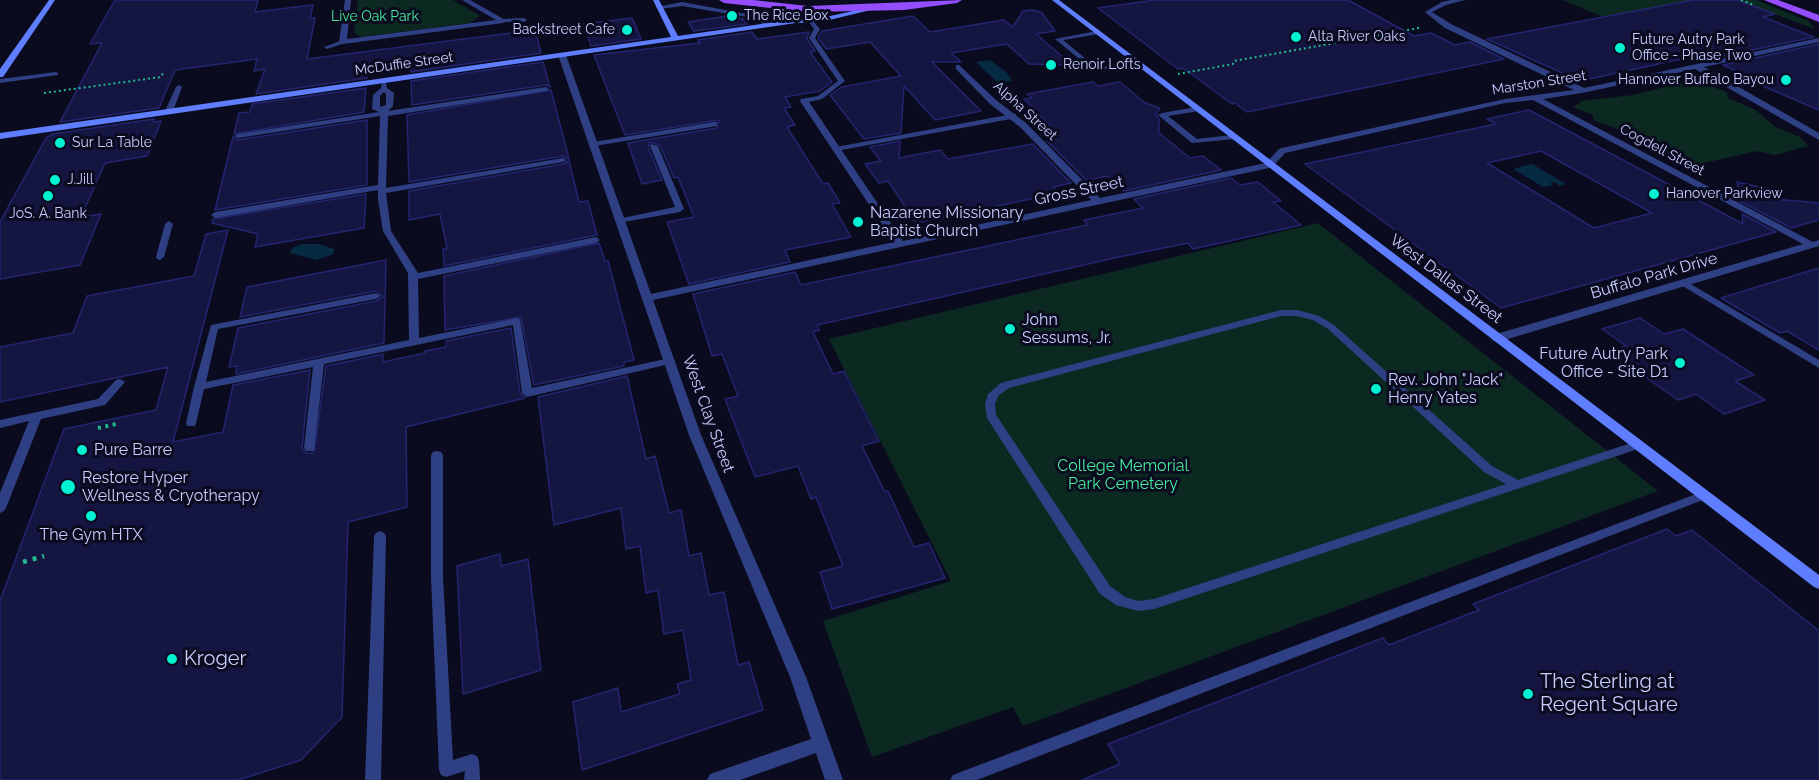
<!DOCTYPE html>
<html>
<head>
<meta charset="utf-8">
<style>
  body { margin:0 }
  canvas { display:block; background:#0a0b1e }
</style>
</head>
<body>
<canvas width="1819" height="780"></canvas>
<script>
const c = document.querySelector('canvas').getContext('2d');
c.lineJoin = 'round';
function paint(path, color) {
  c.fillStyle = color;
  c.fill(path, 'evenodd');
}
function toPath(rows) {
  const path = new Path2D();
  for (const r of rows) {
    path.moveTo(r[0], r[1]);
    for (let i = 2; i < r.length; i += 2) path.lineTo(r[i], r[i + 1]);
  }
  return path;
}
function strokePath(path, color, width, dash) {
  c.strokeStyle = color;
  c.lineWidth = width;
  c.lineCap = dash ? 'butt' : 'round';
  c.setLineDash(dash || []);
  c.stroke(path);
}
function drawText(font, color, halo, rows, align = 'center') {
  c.font = font + ' Raleway,sans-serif';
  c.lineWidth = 6;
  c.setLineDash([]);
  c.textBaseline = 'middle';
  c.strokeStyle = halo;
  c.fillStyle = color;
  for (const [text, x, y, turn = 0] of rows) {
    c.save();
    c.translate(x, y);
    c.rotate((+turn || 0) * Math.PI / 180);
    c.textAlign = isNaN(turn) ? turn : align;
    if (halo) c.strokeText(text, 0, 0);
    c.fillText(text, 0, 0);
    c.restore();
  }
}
paint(toPath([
  [358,0,453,0,480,16,470,23,361,37,354,33],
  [1563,0,1693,0,1603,17],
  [1737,0,1756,0,1808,21,1815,29],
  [1693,80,1727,92,1728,98,1754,109,1776,127,1800,137,1808,146,1775,155,1757,151,1691,166,1653,150,1628,133,1593,120,1593,115,1573,107,1582,101,1633,95],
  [1318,223,1658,491,1023,726,1013,707,872,757,823,621,951,581,829,339]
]), '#0c2921');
paint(toPath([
  [990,60,1007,73,1012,81,998,83,976,62],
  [1532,164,1566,184,1560,186,1554,182,1550,183,1553,185,1543,187,1513,169],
  [302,244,319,244,334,249,333,254,317,260,290,253,292,248]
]), '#062a41');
const building = toPath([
  [115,0,258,0,255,12,313,5,310,18,315,18,307,59,535,30,541,53,411,72,410,64,368,70,367,78,256,94,265,69,254,71,257,59,175,70,159,108,60,122,102,43,90,44,115,0],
  [1155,0,1348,0,1414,36,1431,33,1455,45,1470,42,1504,59,1247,112,1235,103,1232,104,1183,68,1178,69,1098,8,1155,0],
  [1693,0,1737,0,1775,14,1763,17,1814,37,1709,59,1700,55,1580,81,1487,39,1693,0],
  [1032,10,1041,12,1055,31,1036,34,1072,65,1029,64,1007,44,951,53,961,62,932,62,981,111,935,120,904,86,901,133,864,139,830,95,842,87,901,76,870,42,826,49,818,38,822,31,913,16,930,32,1004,20,1013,27,1023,11,1032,10],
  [728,16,743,19,747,24,694,31,688,22,728,16],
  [632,18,641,39,591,46,584,24,632,18],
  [752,32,757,39,809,32,807,39,815,51,810,52,832,82,820,91,785,97,791,107,784,108,795,125,787,127,823,184,828,183,840,203,832,204,851,237,785,250,790,262,689,284,667,222,694,217,678,177,674,178,660,145,650,142,648,147,662,180,642,184,628,143,717,128,719,120,625,135,594,55,700,43,698,40,752,32],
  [1819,44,1819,110,1751,81,1756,80,1723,65,1819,44],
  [543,62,550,87,546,85,412,105,411,81,543,62],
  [1093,82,1098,86,1120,82,1145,103,1160,108,1156,115,1159,119,1159,133,1190,158,1203,156,1221,170,1124,191,1108,176,1086,180,1047,141,1056,140,1053,137,1059,135,1024,99,1032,98,1027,94,1093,82],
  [366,88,364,112,234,134,239,113,250,112,252,104,366,88],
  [551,90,569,159,563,156,409,182,407,115,551,90],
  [1529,110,1743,224,1742,214,1776,232,1501,308,1305,164,1496,124,1487,119,1529,110],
  [1541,151,1652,213,1594,228,1487,163,1541,151],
  [154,119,153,122,161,121,147,156,105,163,81,217,101,214,80,265,0,279,0,222,46,138,53,134,154,119],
  [367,120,367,185,215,210,233,137,238,140,367,120],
  [900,141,899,158,940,150,948,159,1033,144,1071,183,1053,187,1059,193,916,223,888,181,879,183,865,164,881,161,870,147,900,141],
  [569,161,579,202,588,201,597,235,444,266,443,249,447,248,440,214,409,220,409,191,563,164,569,161],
  [1231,178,1240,185,1258,182,1281,201,1273,202,1301,225,1193,249,1188,243,1119,257,817,325,819,330,813,332,833,374,844,371,879,441,862,446,885,492,888,491,914,547,929,543,945,578,832,609,820,572,843,566,816,497,811,499,798,466,755,477,725,399,738,396,722,354,712,356,693,294,795,272,801,285,1088,225,1084,220,1143,208,1134,199,1231,178],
  [1737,182,1764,188,1775,199,1819,203,1819,220,1791,228,1740,201,1737,182],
  [366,194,364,228,255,247,258,234,212,223,213,219,366,194],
  [228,230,173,442,223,432,233,385,310,370,302,448,306,453,314,453,326,366,383,354,383,362,425,353,425,351,446,347,446,341,511,328,520,393,525,398,406,427,407,507,348,522,342,717,301,760,238,780,0,780,0,601,64,429,156,410,168,367,0,402,0,347,73,333,87,296,194,276,206,234,228,230],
  [599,243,605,261,608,261,634,360,624,362,624,366,534,385,521,317,445,330,444,276,599,243],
  [386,260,384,343,236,374,237,366,229,367,238,328,376,301,383,297,376,291,240,317,247,287,386,260],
  [1819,268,1819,350,1787,331,1780,333,1721,298,1819,268],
  [1640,318,1664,334,1683,329,1754,375,1735,381,1765,400,1724,414,1696,394,1678,400,1608,351,1626,346,1602,329,1640,318],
  [627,376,646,459,655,456,669,513,681,510,689,556,701,553,709,595,724,592,738,665,749,662,763,710,582,770,573,702,618,688,621,712,680,694,677,684,691,680,683,630,664,634,658,590,646,593,640,546,626,549,621,508,554,525,538,397,627,376],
  [1667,529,1676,536,1692,530,1819,631,1819,780,1082,780,1120,764,1108,744,1383,638,1389,645,1479,610,1473,604,1667,529],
  [500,554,501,566,528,559,541,670,463,694,457,566,500,554]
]);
paint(building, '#141541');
strokePath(building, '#232570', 1.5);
strokePath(toPath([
  [1741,0,1754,5],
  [1178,74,1233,64,1234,61,1419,28],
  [44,93,161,77,164,71]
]), '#20ba8e', 2, [2, 3]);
strokePath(toPath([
  [98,428,116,424]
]), '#20ba8e', 4, [3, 4.5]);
strokePath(toPath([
  [23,562,44,556]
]), '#20ba8e', 4.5, [4, 6]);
paint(toPath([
  [1451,0,1465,0,1446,5,1430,13,1425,12,1442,2,1451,0],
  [682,2,763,17,769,26,764,27,759,19,682,6,660,9,657,7,682,2],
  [503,19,524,18,527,20,524,22,501,22,500,21,503,19],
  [811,19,820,29,815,38,845,81,822,99,804,103,800,101,801,99,818,96,838,81,809,38,814,29,808,21,811,19],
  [1097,31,1100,33,1099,34,1063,40,1097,68,1136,60,1138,61,1138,63,1094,71,1055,39,1097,31],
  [343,40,345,41,345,43,327,49,324,47,343,40],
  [56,72,58,73,58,75,0,83,0,79,56,72],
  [384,82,386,83,387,88,394,93,393,106,388,111,546,87,549,89,546,91,388,116,386,188,563,158,567,160,563,162,386,193,391,231,418,273,596,237,600,240,596,243,418,279,419,338,517,318,520,319,532,388,670,358,674,359,675,361,674,363,527,397,522,393,513,325,324,364,314,451,306,451,304,448,313,367,204,389,196,423,195,426,187,426,186,423,194,387,211,325,376,293,381,296,376,299,218,329,206,382,409,340,408,273,383,231,378,200,378,190,215,218,211,215,215,212,378,185,380,116,238,138,234,136,238,134,379,112,372,109,373,95,381,88,382,83,384,82],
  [384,92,386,94,386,105,380,107,380,96,384,92],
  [179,85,182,87,173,111,166,113,165,111,176,87,179,85],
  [1196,107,1199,107,1199,111,1168,116,1197,139,1232,135,1235,135,1235,139,1192,143,1158,115,1162,113,1196,107],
  [1013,114,1016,114,1016,118,836,151,832,149,836,147,1013,114],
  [714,122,717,122,717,126,594,146,590,144,594,142,714,122],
  [651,144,658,146,684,209,680,212,618,223,618,219,675,207,650,146,651,144],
  [169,221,173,224,164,257,160,260,157,259,156,257,165,224,169,221],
  [1684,280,1819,360,1819,368,1681,285,1679,283,1681,281,1684,280],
  [1281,310,1297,310,1319,316,1334,325,1492,466,1518,480,1637,441,1641,442,1643,445,1641,448,1154,609,1138,611,1116,605,1100,594,987,418,985,404,988,394,1001,383,1281,310],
  [1281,316,1297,316,1313,320,1328,329,1484,472,1506,484,1154,599,1138,601,1125,597,1110,586,996,415,995,404,998,396,1009,388,1281,316],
  [120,379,125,382,105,405,41,419,6,508,4,511,0,513,0,493,29,421,0,428,0,420,98,399,116,380,120,379],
  [437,451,441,452,443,455,443,577,453,760,472,754,477,756,479,761,480,780,464,780,465,771,446,777,441,775,439,770,431,577,431,455,433,452,437,451],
  [1704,491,1708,492,1710,495,1708,498,977,780,950,780,953,775,958,773,1704,491],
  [380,531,384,533,386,536,381,780,365,780,374,536,376,533,380,531]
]), '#2f3f83');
paint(toPath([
  [345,0,351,0,347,39,496,20,462,0,470,0,507,21,503,23,343,44,339,42,345,0],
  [1426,11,1430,11,1451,24,1584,88,1819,38,1819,42,1704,67,1819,133,1819,140,1695,69,1582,93,1543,99,1813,242,1819,240,1819,246,1501,341,1493,341,1491,338,1493,335,1803,244,1533,100,1505,103,1285,153,1272,167,1269,168,653,300,701,435,806,677,843,780,825,780,816,753,740,780,707,780,710,774,716,772,811,739,790,677,689,435,558,55,559,53,566,55,651,294,894,242,800,101,804,99,807,99,903,241,1091,200,1020,127,990,104,956,69,956,65,959,65,996,100,1026,123,1100,198,1266,163,1279,149,1282,148,1505,99,1574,90,1445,28,1426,13,1426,11]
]), '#2f3f83');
paint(toPath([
  [49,0,55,0,3,77,0,77,0,69,49,0],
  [653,0,659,0,678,36,796,19,821,18,876,6,879,8,821,22,796,23,0,139,0,133,671,37,653,0],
  [1052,0,1059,0,1819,575,1819,589,1814,587,1052,0]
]), '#5e7eff');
paint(toPath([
  [719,0,753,0,808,6,962,0,957,3,904,10,808,12,724,3,719,0],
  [1764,0,1778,0,1819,15,1819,22,1764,0]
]), '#944eff');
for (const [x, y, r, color] of [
  [732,16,6,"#00f2d3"],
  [627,30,6,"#00f2d3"],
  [1296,37,6,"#00f2d3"],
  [1620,48,6,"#00f2d3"],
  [1051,65,6,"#00f2d3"],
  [1786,80,6,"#00f2d3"],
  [60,143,6,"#00f2d3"],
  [55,180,6,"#00f2d3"],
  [1654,194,6,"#00f2d3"],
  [48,196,6,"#00f2d3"],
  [858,222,6,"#00f2d3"],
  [1010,329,6,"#00f2d3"],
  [1680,363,6,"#00f2d3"],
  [1376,389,6,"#00f2d3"],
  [82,450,6,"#00f2d3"],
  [68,487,8,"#00f2d3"],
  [91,516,6,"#00f2d3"],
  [172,659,6,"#00f2d3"],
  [1528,694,6,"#00f2d3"]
]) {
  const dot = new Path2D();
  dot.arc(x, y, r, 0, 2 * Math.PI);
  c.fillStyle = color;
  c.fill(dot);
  strokePath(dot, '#0a0b1e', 2);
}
drawText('14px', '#c7cdff', '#0a0b1e', [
  ["The Rice Box",744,16],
  ["Backstreet Cafe",615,30,"right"],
  ["Alta River Oaks",1308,37],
  ["Future Autry Park",1632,40],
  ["Office - Phase Two",1632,56],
  ["Renoir Lofts",1063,65],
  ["Hannover Buffalo Bayou",1774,80,"right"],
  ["Sur La Table",72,143],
  ["J.Jill",67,180],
  ["Hanover Parkview",1666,194],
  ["JoS. A. Bank",48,214,"center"]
], 'left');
drawText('14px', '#46eb9d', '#0a0b1e', [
  ["Live Oak Park",375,17]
]);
drawText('14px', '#c7cdff', '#0a0b1e', [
  ["McDuffie Street",404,64,-8],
  ["Marston Street",1539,83,-9],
  ["Alpha Street",1025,111,42],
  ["Cogdell Street",1662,150,28]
]);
drawText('16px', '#c7cdff', '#0a0b1e', [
  ["Gross Street",1079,191,-12],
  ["Buffalo Park Drive",1654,276,-16],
  ["West Dallas Street",1446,279,37],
  ["West Clay Street",708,414,70]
]);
drawText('16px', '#c7cdff', '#0a0b1e', [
  ["Nazarene Missionary",870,213],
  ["Baptist Church",870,231],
  ["John",1022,320],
  ["Sessums, Jr.",1022,338],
  ["Future Autry Park",1668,354,"right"],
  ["Office - Site D1",1668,372,"right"],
  ["Rev. John \"Jack\"",1388,380],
  ["Henry Yates",1388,398],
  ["Pure Barre",94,450],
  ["Restore Hyper",82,478],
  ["Wellness & Cryotherapy",82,496],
  ["The Gym HTX",91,535,"center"]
], 'left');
drawText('16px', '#46eb9d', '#0a0b1e', [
  ["College Memorial",1123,466],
  ["Park Cemetery",1123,484]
]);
drawText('20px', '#c7cdff', '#0a0b1e', [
  ["Kroger",184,659],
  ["The Sterling at",1540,682],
  ["Regent Square",1540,705]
], 'left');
</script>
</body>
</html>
